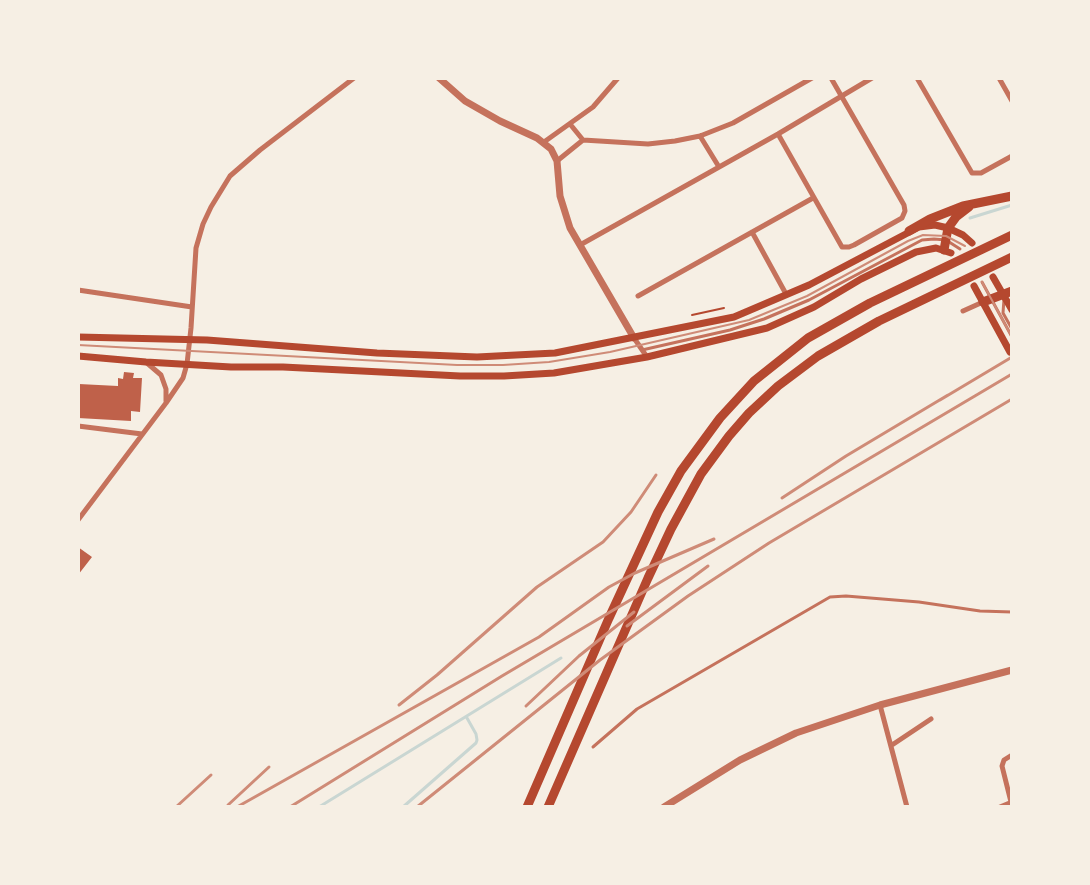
<!DOCTYPE html>
<html>
<head>
<meta charset="utf-8">
<style>
  body { margin:0 }
  #map { position:relative; width:1090px; height:885px; overflow:hidden; background:#f6efe4; font-family:"Varela Round",sans-serif }
  canvas { display:block }
  .frame { position:absolute; inset:0; border:80px solid #f6efe4; pointer-events:none }
</style>
</head>
<body>
<div id="map">
<canvas width="1090" height="885"></canvas>
<div class="frame"></div>
</div>
<script>
const c = document.querySelector('canvas').getContext('2d');
c.lineJoin = 'round';
function toPath(rows) {
  const path = new Path2D();
  for (const r of rows) {
    path.moveTo(r[0], r[1]);
    for (let i = 2; i < r.length; i += 2) path.lineTo(r[i], r[i + 1]);
  }
  return path;
}
function strokePath(path, color, width, dash) {
  c.strokeStyle = color;
  c.lineWidth = width;
  c.lineCap = dash ? 'butt' : 'round';
  c.setLineDash(dash || []);
  c.stroke(path);
}
function paint(path, color) {
  c.fillStyle = color;
  c.fill(path, 'evenodd');
}
strokePath(toPath([
  [970,218,1012,205],
  [319,807,561,658],
  [403,807,476,743,477,740,476,734,467,718]
]), '#c9d6d2', 3);
paint(toPath([
  [124,372,134,373,133,378,142,378,140,412,131,411,131,421,78,418,79,384,118,386,118,378,123,379],
  [78,547,92,557,78,575]
]), '#bf614a');
strokePath(toPath([
  [692,315,724,308]
]), '#b5482f', 2);
strokePath(toPath([
  [982,282,1012,337],
  [1004,299,1003,313,1012,329],
  [642,350,730,330,764,319,809,300,922,240,934,239,946,240,960,249],
  [593,747,637,709,830,597,846,596,919,602,980,611,1012,612]
]), '#c5725c', 3);
strokePath(toPath([
  [917,78,972,173,981,173,1012,156],
  [999,78,1012,101],
  [570,124,583,140],
  [778,134,842,247,849,247,854,245,902,218,905,211,904,205,831,78],
  [700,136,719,167],
  [544,142,593,107,618,78],
  [557,161,583,140,648,144,675,141,700,136,733,123,812,78],
  [752,232,786,294],
  [580,245,778,134,872,78],
  [78,290,192,307],
  [638,296,813,198],
  [963,311,983,302],
  [634,338,647,357],
  [147,363,161,375,166,389,166,401],
  [78,426,142,434],
  [78,520,166,403,183,378,187,364,191,328,196,248,203,224,211,207,230,176,260,150,354,78],
  [880,705,907,807],
  [892,745,931,719],
  [1011,802,1002,766,1004,760,1012,755],
  [1000,807,1012,802]
]), '#c5725c', 5);
strokePath(toPath([
  [439,78,465,101,500,121,537,138,551,149,557,161,560,196,570,228,634,338],
  [664,807,740,760,796,733,880,705,1012,670]
]), '#c5725c', 7);
strokePath(toPath([
  [993,277,1012,310],
  [974,286,1010,352],
  [78,337,207,340,377,353,477,357,555,353,734,317,809,285,919,227,935,225,948,228,963,235,972,243],
  [78,356,146,362,231,367,283,367,460,376,504,376,554,373,647,357,767,328,814,307,861,279,916,252,936,248,951,253]
]), '#b5482f', 7);
strokePath(toPath([
  [909,231,930,219,963,206,1012,196],
  [944,250,948,228,956,217,969,207],
  [983,302,1012,291],
  [527,807,609,618,658,512,681,471,720,418,754,381,808,338,870,303,1012,235],
  [548,807,648,578,671,529,701,474,729,436,749,413,778,386,818,356,879,321,1012,257]
]), '#b5482f', 9);
strokePath(toPath([
  [982,282,1012,337],
  [78,345,457,365,503,365,549,362,610,352,749,320,807,296,908,241,923,235,946,236,965,246]
]), '#cf8b77', 2);
strokePath(toPath([
  [940,400,1012,357],
  [782,498,846,456,948,395],
  [627,626,708,566],
  [399,705,437,675,537,587,603,542,631,512,656,475],
  [526,706,579,656,634,612],
  [228,805,269,767],
  [176,807,211,775],
  [237,807,539,637,609,587,635,573,714,539],
  [290,807,502,676,1012,374],
  [417,807,600,660,688,596,769,543,1012,399]
]), '#cf8b77', 3);
</script>
</body>
</html>
